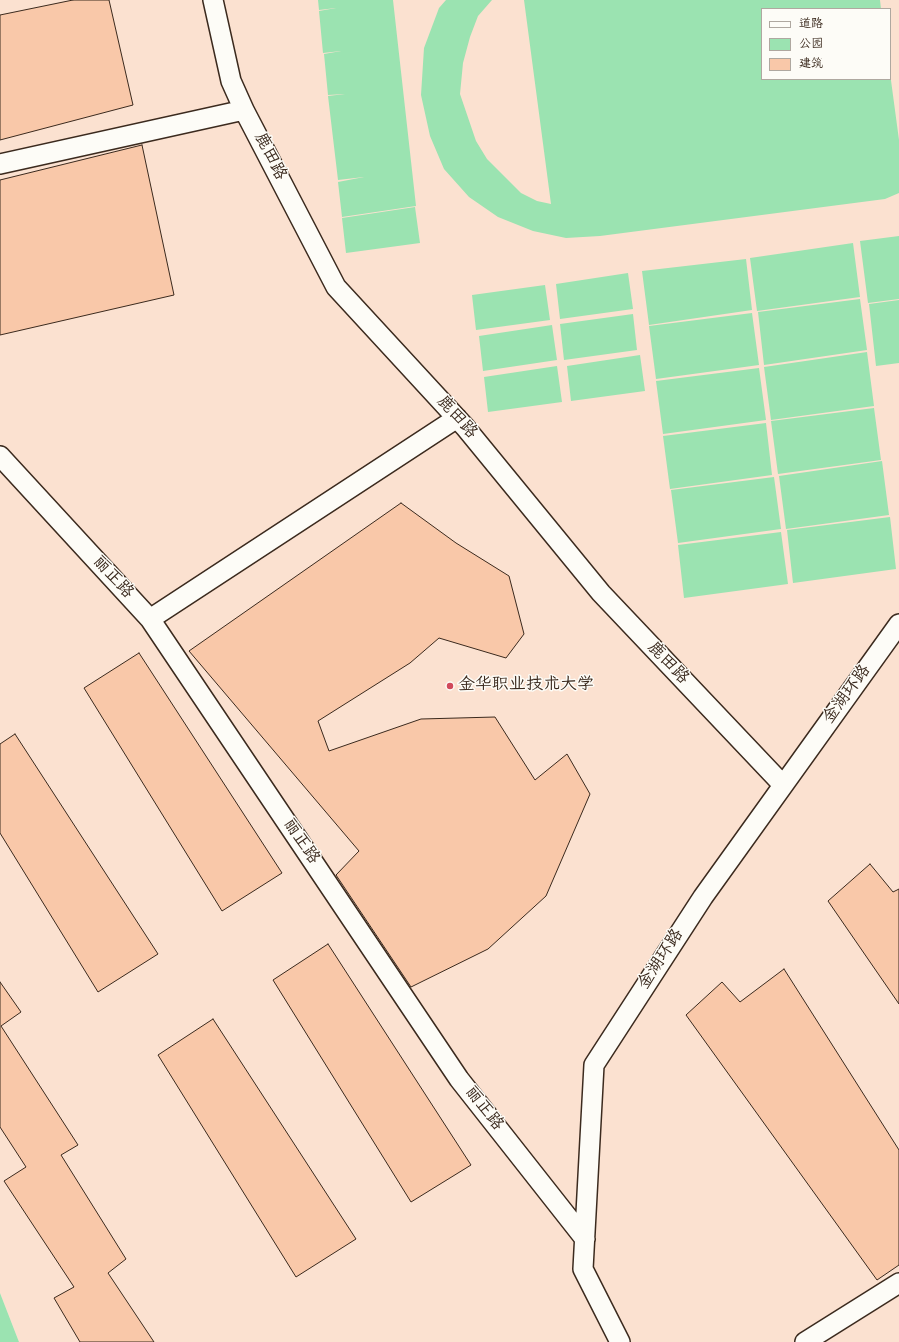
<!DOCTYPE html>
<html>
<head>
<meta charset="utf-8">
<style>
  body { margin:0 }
  #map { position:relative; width:899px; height:1342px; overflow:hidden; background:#fcece0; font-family:"Indie Flower","LXGW WenKai TC",sans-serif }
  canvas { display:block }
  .legend { position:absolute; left:761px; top:8px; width:130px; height:72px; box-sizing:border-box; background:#fdfcf7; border:1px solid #afa8a0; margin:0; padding:5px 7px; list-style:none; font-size:12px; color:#3b2a1e }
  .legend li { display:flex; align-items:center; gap:8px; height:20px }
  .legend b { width:20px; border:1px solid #afa8a0 }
</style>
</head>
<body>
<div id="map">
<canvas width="899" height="1342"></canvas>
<ul class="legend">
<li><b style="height:5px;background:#fdfcf7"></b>道路</li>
<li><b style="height:11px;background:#9be3b1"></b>公园</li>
<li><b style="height:11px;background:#f9c8a9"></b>建筑</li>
</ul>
</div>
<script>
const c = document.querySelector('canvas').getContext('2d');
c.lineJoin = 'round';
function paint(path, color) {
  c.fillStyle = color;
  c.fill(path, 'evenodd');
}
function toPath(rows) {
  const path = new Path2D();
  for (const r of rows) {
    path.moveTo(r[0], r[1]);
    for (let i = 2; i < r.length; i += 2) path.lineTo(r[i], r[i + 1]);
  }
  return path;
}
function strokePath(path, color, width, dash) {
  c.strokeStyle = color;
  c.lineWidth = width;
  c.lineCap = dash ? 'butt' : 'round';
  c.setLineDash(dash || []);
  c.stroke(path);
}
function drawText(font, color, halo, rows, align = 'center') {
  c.font = font + ' "Indie Flower","LXGW WenKai TC",sans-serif';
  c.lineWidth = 3;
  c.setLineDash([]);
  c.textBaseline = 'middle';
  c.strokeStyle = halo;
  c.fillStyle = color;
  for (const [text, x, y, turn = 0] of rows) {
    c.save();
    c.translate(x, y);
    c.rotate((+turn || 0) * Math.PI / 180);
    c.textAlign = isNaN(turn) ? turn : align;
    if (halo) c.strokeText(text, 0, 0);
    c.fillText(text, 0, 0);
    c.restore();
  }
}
paint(toPath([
  [0,0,899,0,899,1342,19,1342,0,1293],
  [762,9,890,9,890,79,762,79]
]), '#fbe1d0');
paint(toPath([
  [318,0,393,0,416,206,342,217,338,182,364,177,338,180,328,96,345,94,328,95,324,54,341,51,323,53,319,11,336,8,319,10],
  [446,0,492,0,478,16,470,37,463,63,460,94,476,141,487,159,521,193,537,201,551,204,524,0,880,0,881,9,762,9,762,79,890,79,890,73,899,140,899,193,885,199,600,236,566,238,533,231,498,217,469,197,444,169,430,136,421,95,424,48,439,8],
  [415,207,420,243,346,253,342,218],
  [899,236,899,299,868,303,860,241],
  [853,243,860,297,757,311,750,258],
  [746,259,752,310,649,325,642,271],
  [628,273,633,309,560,319,556,284],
  [545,285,550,320,476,330,472,295],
  [860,299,867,350,764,365,758,312],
  [899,300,899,363,876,366,869,304],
  [752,313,759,365,656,379,649,326],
  [633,314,637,350,564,360,560,324],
  [552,325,557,360,483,371,479,336],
  [867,352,874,406,771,420,764,367],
  [640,355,645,391,571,401,567,366],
  [557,366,562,402,488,412,484,377],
  [759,368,766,420,663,434,656,381],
  [874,408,881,460,778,474,771,421],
  [766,423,772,475,670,489,663,436],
  [882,461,889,515,786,529,779,476],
  [774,477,781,529,678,543,671,490],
  [890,517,896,569,793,583,787,530],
  [781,532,788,584,684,598,678,545],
  [0,1293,19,1342,0,1342]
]), '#9be3b1');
const building = toPath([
  [73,0,109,0,133,105,0,140,0,15,73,0],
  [142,145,174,295,0,335,0,180,142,145],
  [401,503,456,543,509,576,524,634,506,658,439,638,410,663,318,721,329,751,421,719,495,717,535,780,567,754,590,794,546,896,488,949,411,987,336,875,359,851,189,651,401,503],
  [139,653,282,873,222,911,84,688,139,653],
  [15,734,158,954,98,992,0,833,0,744,15,734],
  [870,864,893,892,899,889,899,1004,828,901,870,864],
  [328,944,471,1165,411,1202,273,980,328,944],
  [784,969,899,1150,899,1265,877,1280,686,1015,722,982,740,1002,784,969],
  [0,982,21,1012,1,1026,78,1145,61,1155,126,1259,108,1273,154,1342,80,1342,54,1298,74,1287,4,1181,26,1167,0,1127,0,982],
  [213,1019,356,1239,296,1277,158,1055,213,1019]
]);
paint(building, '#f9c8a9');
strokePath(building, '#3b2a1e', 1);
const minor = toPath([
  [213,0,231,81,244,110,336,287,465,427,601,593,783,785],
  [0,164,244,110],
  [0,456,150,619,459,1079,585,1239],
  [150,619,457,418],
  [620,1342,583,1269,594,1065,703,897,899,624],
  [805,1342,899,1283]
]);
strokePath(minor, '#3b2a1e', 22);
strokePath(minor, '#fdfcf7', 19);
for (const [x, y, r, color] of [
  [450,686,4,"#d1495b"]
]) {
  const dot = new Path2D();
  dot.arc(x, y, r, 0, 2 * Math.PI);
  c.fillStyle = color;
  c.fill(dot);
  strokePath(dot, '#fdfcf7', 1.5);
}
drawText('17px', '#3b2a1e', '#fdfcf7', [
  ["鹿田路",269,157,63],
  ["鹿田路",456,418,48],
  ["丽正路",112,578,47],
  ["鹿田路",667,664,46],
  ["金湖环路",848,695,-54],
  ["丽正路",300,842,56],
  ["金湖环路",662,960,-57],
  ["丽正路",483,1109,52]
]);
drawText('17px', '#3b2a1e', '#fdfcf7', [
  ["金华职业技术大学",458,686]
], 'left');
</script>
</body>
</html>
